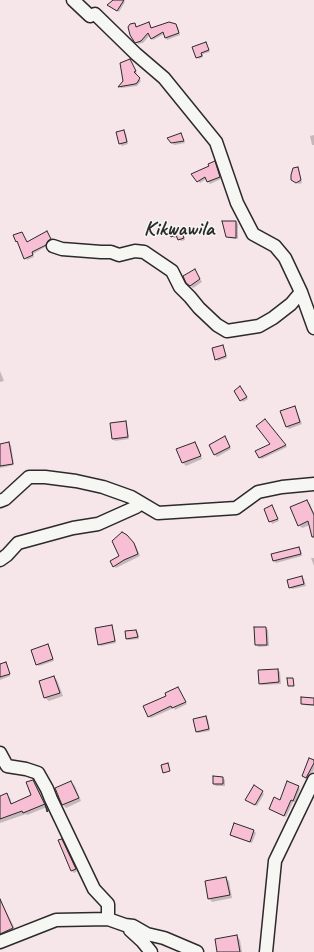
<!DOCTYPE html>
<html>
<head>
<meta charset="utf-8">
<style>
  body { margin:0 }
  canvas { display:block; background:#f6e5e9 }
</style>
</head>
<body>
<canvas width="314" height="952"></canvas>
<script>
const c = document.querySelector('canvas').getContext('2d');
c.lineJoin = 'round';
function paint(path, color) {
  c.fillStyle = color;
  c.fill(path, 'evenodd');
}
function toPath(rows) {
  const path = new Path2D();
  for (const r of rows) {
    path.moveTo(r[0], r[1]);
    for (let i = 2; i < r.length; i += 2) path.lineTo(r[i], r[i + 1]);
  }
  return path;
}
function strokePath(path, color, width, dash) {
  c.strokeStyle = color;
  c.lineWidth = width;
  c.lineCap = dash ? 'butt' : 'round';
  c.setLineDash(dash || []);
  c.stroke(path);
}
function drawText(font, color, halo, rows, align = 'center') {
  c.font = font + ' Caveat,sans-serif';
  c.lineWidth = 3;
  c.setLineDash([]);
  c.textBaseline = 'middle';
  c.strokeStyle = halo;
  c.fillStyle = color;
  for (const [text, x, y, turn = 0] of rows) {
    c.save();
    c.translate(x, y);
    c.rotate((+turn || 0) * Math.PI / 180);
    c.textAlign = isNaN(turn) ? turn : align;
    if (halo) c.strokeText(text, 0, 0);
    c.fillText(text, 0, 0);
    c.restore();
  }
}
paint(toPath([
  [115,0,123,0,125,2,119,12,109,6],
  [149,23,152,28,175,25,178,27,180,35,167,40,164,34,153,40,150,35,143,43,138,44,136,42,134,24,137,28],
  [205,43,210,52,203,54,203,57,199,59,197,57],
  [130,60,137,73,135,74,141,81,137,86,121,88,120,87,124,82],
  [123,131,126,133,128,144,122,146,120,144],
  [181,134,185,143,174,145,169,138],
  [314,135,314,145,312,145,310,136],
  [215,163,221,179,210,184,206,179,200,183,193,174,211,167],
  [297,168,299,170,302,183,299,184,294,181],
  [236,222,238,224,238,239,229,238,227,236],
  [180,229,182,231,185,240,181,241,178,237,174,238,172,236],
  [47,232,52,241,47,246,33,254,34,257,27,260,14,236,22,233,27,243],
  [195,270,202,282,193,288,187,282],
  [222,346,224,348,227,358,218,361,216,359],
  [0,371,4,381,0,382],
  [242,390,248,399,243,402,241,400],
  [294,407,296,409,302,424,289,429,287,427],
  [125,422,127,424,129,439,115,441,113,439],
  [267,422,287,447,262,459,260,457,272,444],
  [226,440,231,449,217,457,215,455],
  [9,443,11,445,14,465,0,468,0,445],
  [195,443,198,447,202,459,186,466,182,462],
  [307,501,310,504,314,513,314,535,310,525,302,528,299,525],
  [272,506,279,521,272,524,265,509],
  [129,538,136,546,140,556,116,568,114,566],
  [298,548,301,550,302,556,276,563,274,561],
  [311,558,314,558,314,566],
  [302,577,304,579,306,586,292,589,290,587],
  [111,626,113,628,116,643,101,646,99,644],
  [266,628,268,630,269,646,259,647,256,645],
  [136,631,138,632,139,639,128,640,127,639],
  [47,645,49,647,54,661,39,666,37,664],
  [0,663,1,665,5,663,7,665,10,676,0,680],
  [278,670,280,672,281,684,262,685,260,683],
  [54,677,57,680,63,696,49,701,45,698,40,682],
  [178,688,187,704,175,710,174,708,151,718,149,716,168,696],
  [314,698,314,706,304,705,302,703],
  [206,717,208,719,210,731,198,733,196,731],
  [314,761,314,769,309,780,303,776],
  [223,778,225,780,225,786,216,786,214,784],
  [33,781,43,796,50,813,47,807,27,815,26,814,0,823,0,797,7,795,10,798,12,804,32,795],
  [71,782,75,786,81,801,66,808,63,805],
  [298,787,300,789,295,802,293,802,286,817,270,809],
  [262,792,264,794,257,806,248,801],
  [254,831,256,833,252,843,234,837,232,835],
  [61,840,64,842,77,871,74,873,72,871],
  [226,878,229,881,232,898,212,902,209,898],
  [0,899,16,931,4,937,0,932],
  [237,936,240,940,242,952,218,952]
]), '#0003');
const building = toPath([
  [113,0,124,0,117,11,107,5,113,0],
  [149,22,151,28,169,22,176,24,179,33,165,38,163,32,151,39,148,33,141,41,135,43,130,35,128,27,130,24,135,23,136,27,149,22],
  [206,42,209,50,201,53,202,56,196,58,192,47,206,42],
  [130,59,136,71,134,72,140,78,137,83,135,84,118,87,123,81,120,63,130,59],
  [124,130,127,142,119,144,116,132,124,130],
  [181,133,184,141,171,143,167,138,181,133],
  [215,161,220,177,207,182,205,177,197,182,191,174,209,166,208,164,215,161],
  [298,167,301,180,296,183,291,180,291,175,293,168,298,167],
  [222,221,236,221,236,238,226,237,222,221],
  [180,228,184,238,178,240,176,235,171,237,169,231,180,228],
  [47,231,51,239,48,241,46,245,32,252,33,255,24,259,17,241,16,242,13,235,22,232,27,242,47,231],
  [195,269,200,279,190,286,186,283,183,276,195,269],
  [223,345,226,356,215,360,212,348,223,345],
  [240,386,247,397,240,401,234,391,240,386],
  [295,406,300,422,286,427,280,411,295,406],
  [265,419,286,445,259,458,255,451,270,444,256,426,265,419],
  [126,421,128,437,112,439,110,423,126,421],
  [225,436,230,447,214,455,209,445,225,436],
  [9,442,13,464,0,466,0,444,9,442],
  [195,442,201,456,182,463,176,449,195,442],
  [307,500,314,515,314,537,312,537,308,521,298,526,290,507,307,500],
  [272,505,278,519,269,522,264,509,272,505],
  [122,532,127,535,134,543,138,554,124,560,113,567,110,561,119,556,112,541,122,532],
  [299,547,301,554,273,561,271,554,299,547],
  [302,576,304,584,289,588,287,580,302,576],
  [112,625,115,641,98,645,95,628,112,625],
  [254,627,266,627,267,645,255,645,254,627],
  [136,630,138,637,126,639,125,631,136,630],
  [48,644,53,659,36,665,31,650,48,644],
  [6,662,10,674,0,677,0,664,6,662],
  [278,669,279,682,259,684,258,670,278,669],
  [54,676,60,693,44,698,39,681,54,676],
  [287,678,293,678,294,686,288,686,287,678],
  [178,687,186,702,172,708,171,706,148,717,143,706,166,696,165,693,178,687],
  [301,697,314,698,314,705,301,704,301,697],
  [206,716,209,729,196,732,193,719,206,716],
  [309,758,314,760,314,763,306,778,302,776,309,758],
  [168,763,170,771,163,773,161,765,168,763],
  [213,776,223,777,223,784,213,784,213,776],
  [33,780,48,811,47,812,45,804,23,813,22,811,0,819,0,796,7,793,11,804,31,795,26,782,33,780],
  [71,781,79,798,62,805,55,788,71,781],
  [287,781,299,786,293,801,291,800,284,816,269,809,274,797,280,800,287,781],
  [254,785,263,791,255,805,245,800,254,785],
  [234,823,254,830,250,842,230,835,234,823],
  [62,839,76,869,71,871,58,840,62,839],
  [226,877,230,895,208,899,205,881,226,877],
  [0,899,13,928,0,934,0,899],
  [237,935,240,952,217,952,215,939,237,935]
]);
paint(building, '#f7bed4');
strokePath(building, '#2b2b2b', 1);
const minor = toPath([
  [73,0,90,16,95,14,136,54,164,78,216,142,237,203,253,234,275,246,285,258,301,292,314,328],
  [53,246,62,249,101,252,111,252,119,255,135,251,144,252,172,271,180,287,190,297,199,308,217,325,227,331,259,326,273,318,291,304,301,292],
  [0,501,5,499,29,477,45,477,76,481,103,487,131,497,158,513,236,508,258,492,282,487,314,484],
  [0,560,7,555,18,543,73,528,98,524,136,507,141,503],
  [0,753,7,766,26,769,38,773,47,789,51,799,94,889,108,904,108,919,125,925,133,926,147,934,164,938,197,952],
  [130,930,142,941,151,952],
  [0,942,56,920,108,919],
  [266,952,275,861,314,780]
]);
strokePath(minor, '#2b2b2b', 15);
strokePath(minor, '#f6f6f2', 12);
drawText('bold 21px', '#2b2b2b', '#f6f6f2', [
  ["Kikwawila",179,229]
]);
</script>
</body>
</html>
